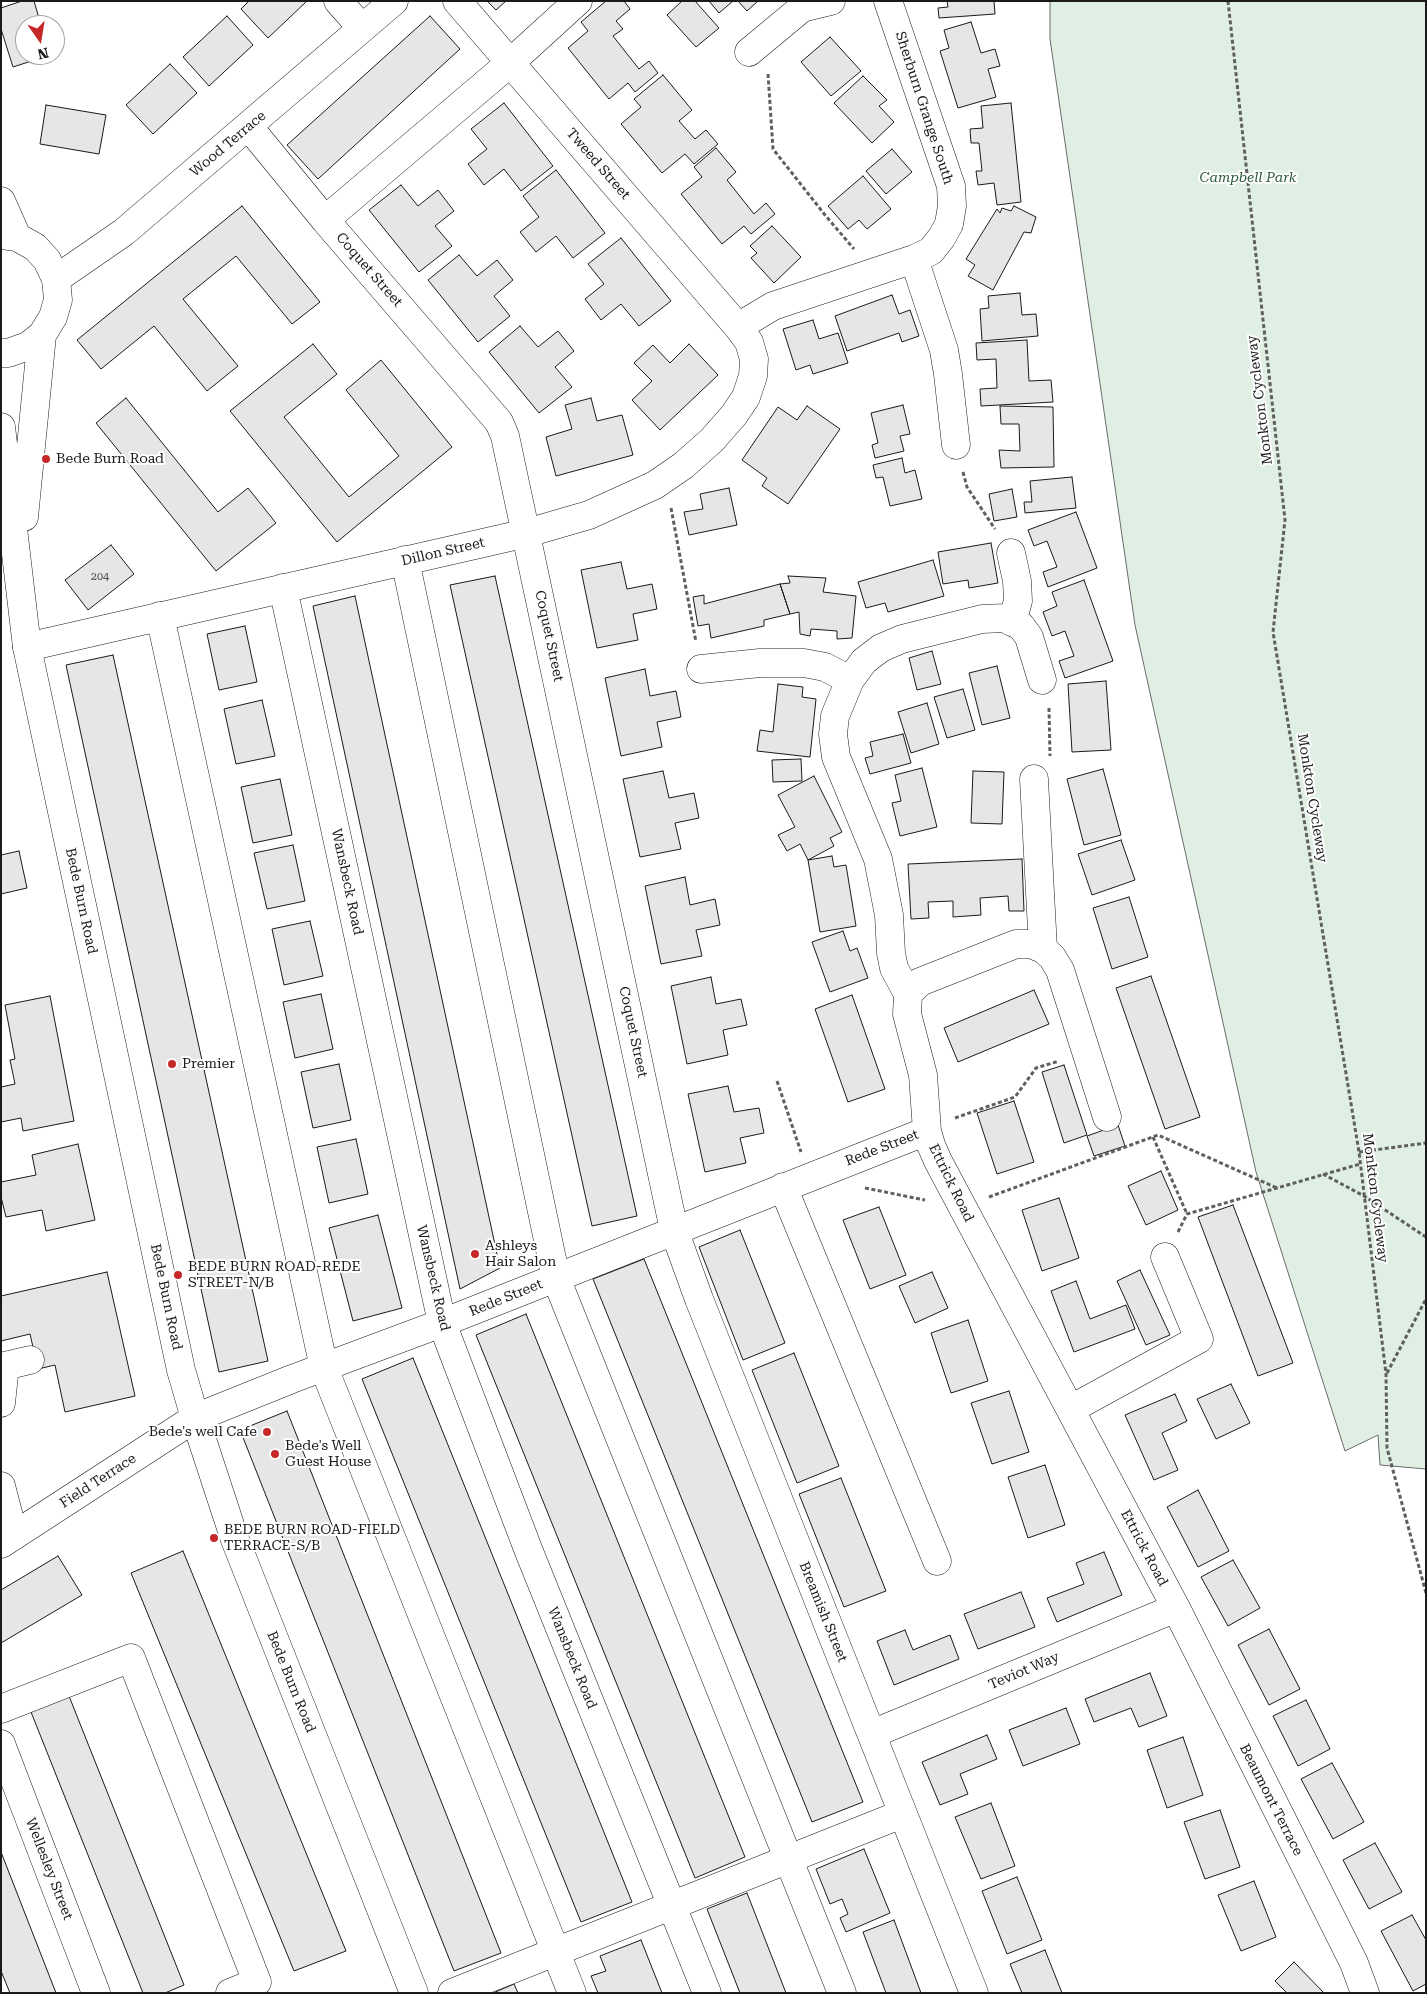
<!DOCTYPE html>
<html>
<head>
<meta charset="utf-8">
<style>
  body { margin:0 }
  #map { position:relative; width:1427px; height:1994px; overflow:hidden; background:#fff; font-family:"Roboto Serif",serif }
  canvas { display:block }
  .frame { position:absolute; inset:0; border:2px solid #1a1a1a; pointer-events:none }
  .north { position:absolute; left:15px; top:15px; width:50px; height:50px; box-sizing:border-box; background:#fff; border:1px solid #a3a3a3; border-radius:50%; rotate:167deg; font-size:14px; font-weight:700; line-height:20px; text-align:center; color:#1a1a1a }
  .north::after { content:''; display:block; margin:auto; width:18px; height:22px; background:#c62828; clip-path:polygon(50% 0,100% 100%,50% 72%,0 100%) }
</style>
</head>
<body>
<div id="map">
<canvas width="1427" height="1994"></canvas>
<div class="frame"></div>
<div class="north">N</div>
</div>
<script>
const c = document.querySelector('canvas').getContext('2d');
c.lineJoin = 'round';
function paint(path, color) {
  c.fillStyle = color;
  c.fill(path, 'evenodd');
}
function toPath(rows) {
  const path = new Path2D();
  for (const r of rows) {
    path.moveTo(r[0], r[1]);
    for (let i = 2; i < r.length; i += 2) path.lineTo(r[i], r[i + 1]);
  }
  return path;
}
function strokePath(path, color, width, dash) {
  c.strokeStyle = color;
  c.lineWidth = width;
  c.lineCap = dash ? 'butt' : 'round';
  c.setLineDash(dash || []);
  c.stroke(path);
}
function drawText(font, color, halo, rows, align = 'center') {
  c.font = font + ' "Roboto Serif",serif';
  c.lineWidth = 4;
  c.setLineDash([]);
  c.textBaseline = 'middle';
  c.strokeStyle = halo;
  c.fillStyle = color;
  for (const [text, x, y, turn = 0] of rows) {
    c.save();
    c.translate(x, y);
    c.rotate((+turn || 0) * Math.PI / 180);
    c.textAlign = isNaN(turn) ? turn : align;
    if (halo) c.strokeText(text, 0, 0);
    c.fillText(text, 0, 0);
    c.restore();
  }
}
const green = toPath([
  [1050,1,1426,1,1426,1469,1380,1465,1378,1435,1345,1451,1256,1172,1135,625,1050,39,1050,1]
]);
paint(green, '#e0efe3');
strokePath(green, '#6a6a6a', 1);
const building = toPath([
  [22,1,34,1,41,25,25,25,25,55,50,55,13,67,1,29,1,8,22,1],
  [249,1,307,1,268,38,241,9,249,1],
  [487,1,506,1,496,10,487,1],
  [606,1,624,1,630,9,616,21,623,29,613,36,639,69,649,61,658,73,635,92,628,83,609,99,568,48,588,31,581,22,606,1],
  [682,1,695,1,719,28,696,47,667,15,682,1],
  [709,1,733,1,719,13,709,1],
  [738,1,758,1,747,11,738,1],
  [947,1,994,1,995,14,939,18,938,8,948,7,947,1],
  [227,16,253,45,209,86,183,57,227,16],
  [430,16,460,49,318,179,287,145,430,16],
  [971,22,981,53,995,49,1000,66,988,69,996,97,958,108,940,51,949,48,944,30,971,22],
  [830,37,861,71,831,96,801,62,830,37],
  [170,64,197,93,153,134,126,105,170,64],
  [663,75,692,110,679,121,695,139,706,130,718,144,694,164,685,154,662,173,621,124,641,107,634,99,663,75],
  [863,76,887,100,879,106,894,122,872,143,834,103,863,76],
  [504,103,553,166,521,191,504,169,484,185,468,164,487,149,471,129,504,103],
  [1011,103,1021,202,997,205,994,183,978,185,976,171,982,171,979,143,971,143,970,129,983,128,981,106,1011,103],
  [46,105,106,115,99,154,40,144,46,105],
  [716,148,736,172,727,180,754,214,766,203,775,214,751,234,744,226,722,244,681,194,702,177,694,167,716,148],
  [892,149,912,172,886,194,866,171,892,149],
  [556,170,605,233,573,258,556,236,536,252,520,232,539,217,523,196,556,170],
  [863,176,891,209,867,229,859,220,848,229,828,206,863,176],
  [401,185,418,206,438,190,454,211,435,226,452,246,419,272,369,210,401,185],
  [242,206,320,302,292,324,236,256,183,299,238,366,207,391,154,326,101,369,77,340,242,206],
  [1014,206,1036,217,1031,233,1024,232,993,290,968,276,975,265,966,259,997,209,1000,213,1002,208,1011,211,1014,206],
  [772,226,801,257,774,283,751,258,757,253,750,246,772,226],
  [621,238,671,301,639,326,621,304,601,320,585,299,604,284,588,264,621,238],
  [459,255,477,276,497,260,513,280,494,296,510,316,478,342,428,280,459,255],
  [1020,293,1022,315,1036,314,1038,336,982,341,980,309,989,308,988,296,1020,293],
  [892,295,899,314,910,310,919,336,902,342,899,333,847,351,835,316,892,295],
  [813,320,819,339,838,333,848,363,813,374,810,365,796,370,783,329,813,320],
  [520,326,538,347,558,331,574,351,555,367,572,387,539,413,489,352,520,326],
  [1027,340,1029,381,1051,380,1053,402,981,406,980,389,997,388,996,359,977,360,976,343,1027,340],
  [313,344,337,374,284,417,349,497,399,456,346,390,381,360,452,447,337,542,230,411,313,344],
  [689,344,718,375,660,430,632,400,652,381,634,363,653,345,670,363,689,344],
  [126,398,218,512,248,488,276,523,216,571,96,423,126,398],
  [591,398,597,421,622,415,633,455,556,476,546,437,572,429,565,405,591,398],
  [903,405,910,434,900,436,904,451,875,458,872,445,878,443,871,413,903,405],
  [807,406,840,429,788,504,762,486,767,478,742,460,778,407,797,420,807,406],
  [1000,406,1053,407,1054,467,1001,468,999,450,1020,451,1019,424,1001,424,1000,406],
  [902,458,905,473,915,470,922,499,890,506,883,477,876,478,873,465,902,458],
  [1072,477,1076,508,1025,513,1024,502,1032,502,1030,481,1072,477],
  [729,488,737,525,689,535,684,512,703,509,700,494,729,488],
  [1012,489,1017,517,994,521,989,494,1012,489],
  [1076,512,1097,568,1048,587,1043,572,1057,567,1047,541,1034,546,1028,530,1076,512],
  [991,543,998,583,969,588,968,580,943,584,938,552,991,543],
  [111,545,134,574,88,610,65,580,111,545],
  [933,560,944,596,888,612,885,603,866,608,858,582,933,560],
  [621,562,627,589,652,584,657,609,633,614,638,640,597,648,581,570,621,562],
  [495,576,637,1216,592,1226,450,585,495,576],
  [788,576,826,578,823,592,856,596,852,638,837,639,837,631,811,629,810,636,800,634,799,612,790,614,780,584,790,583,788,576],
  [1084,580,1113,661,1065,678,1059,661,1074,656,1065,631,1052,636,1043,612,1057,606,1052,592,1084,580],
  [780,584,790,614,764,620,764,626,711,638,709,624,698,626,693,597,704,595,704,604,780,584],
  [355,596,500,1268,460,1289,313,606,355,596],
  [245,626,257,682,219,690,207,634,245,626],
  [932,651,941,684,917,690,909,658,932,651],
  [113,655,268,1361,219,1372,66,665,113,655],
  [997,666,1010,718,982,725,969,673,997,666],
  [645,669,650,696,676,691,681,717,657,722,662,747,621,756,605,678,645,669],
  [1106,681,1111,750,1072,752,1068,684,1106,681],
  [778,684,803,687,802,697,816,699,810,757,757,751,760,730,773,732,778,684],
  [963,689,975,730,947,738,934,697,963,689],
  [262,700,275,756,236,764,224,709,262,700],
  [927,703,939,744,911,753,898,712,927,703],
  [903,734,911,763,870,774,865,758,873,756,870,742,903,734],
  [801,759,802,781,773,782,772,760,801,759],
  [922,768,937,827,900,836,892,803,901,801,895,775,922,768],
  [1103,769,1121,835,1084,845,1067,779,1103,769],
  [663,771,669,798,694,793,699,818,675,823,681,849,640,857,623,779,663,771],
  [973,771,1004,772,1002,824,971,823,973,771],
  [814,776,842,832,830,838,834,846,808,860,800,844,787,851,778,835,795,827,778,795,814,776],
  [280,779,292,835,253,843,241,787,280,779],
  [1121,840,1135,880,1092,895,1078,854,1121,840],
  [293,845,305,901,267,909,254,853,293,845],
  [19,851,27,888,1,894,1,855,19,851],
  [832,856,834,867,846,865,856,926,820,932,808,860,832,856],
  [1022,859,1024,911,1009,911,1008,896,980,898,981,915,953,917,953,901,928,902,929,918,911,919,908,864,1022,859],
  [685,877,690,905,715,899,720,925,696,930,702,956,661,964,645,886,685,877],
  [1129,897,1148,957,1112,969,1093,908,1129,897],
  [310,921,323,976,284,985,272,929,310,921],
  [843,931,850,951,857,948,868,978,830,992,812,942,843,931],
  [1151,976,1200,1117,1165,1129,1116,988,1151,976],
  [711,977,716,1004,741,999,747,1025,723,1030,728,1055,687,1064,671,986,711,977],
  [1034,990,1049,1024,958,1062,944,1028,1034,990],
  [321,994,333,1049,295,1058,283,1002,321,994],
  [852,995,885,1089,848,1102,815,1009,852,995],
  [50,996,74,1121,23,1131,21,1118,1,1122,1,1087,15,1084,10,1060,15,1059,5,1005,50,996],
  [339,1064,351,1120,313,1128,301,1072,339,1064],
  [1064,1065,1087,1135,1064,1143,1042,1072,1064,1065],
  [728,1086,734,1112,759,1108,764,1133,740,1138,746,1163,705,1172,688,1094,728,1086],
  [1014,1101,1034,1162,997,1174,977,1113,1014,1101],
  [1118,1125,1125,1146,1094,1156,1087,1136,1118,1125],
  [356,1139,368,1194,329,1203,317,1147,356,1139],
  [78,1144,95,1220,46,1231,42,1210,6,1217,1,1197,1,1182,36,1175,32,1155,78,1144],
  [1161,1171,1178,1210,1146,1225,1128,1186,1161,1171],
  [1059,1198,1079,1258,1042,1271,1022,1210,1059,1198],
  [1233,1205,1293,1363,1258,1376,1198,1217,1233,1205],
  [879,1207,906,1275,870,1289,843,1220,879,1207],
  [378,1215,402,1308,353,1321,329,1228,378,1215],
  [740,1230,785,1343,743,1360,699,1247,740,1230],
  [644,1259,863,1802,812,1822,593,1279,644,1259],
  [1140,1270,1170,1335,1146,1345,1117,1281,1140,1270],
  [107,1272,135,1396,65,1412,55,1365,38,1369,30,1334,1,1341,1,1296,107,1272],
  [932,1272,948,1308,915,1323,899,1286,932,1272],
  [1076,1281,1090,1319,1126,1305,1135,1329,1074,1352,1051,1291,1076,1281],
  [526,1314,745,1857,695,1878,476,1335,526,1314],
  [968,1320,988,1381,951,1393,931,1333,968,1320],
  [794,1353,839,1466,797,1483,752,1370,794,1353],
  [413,1358,632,1902,581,1922,362,1379,413,1358],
  [1231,1384,1250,1423,1216,1439,1197,1399,1231,1384],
  [1009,1391,1029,1452,992,1464,971,1403,1009,1391],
  [1175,1394,1187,1421,1162,1433,1178,1470,1154,1480,1125,1415,1175,1394],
  [287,1411,501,1953,454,1971,240,1430,287,1411],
  [1045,1465,1065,1525,1028,1538,1008,1477,1045,1465],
  [841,1478,886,1591,844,1607,799,1494,841,1478],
  [1198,1490,1229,1551,1198,1567,1167,1507,1198,1490],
  [183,1551,346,1951,294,1971,131,1573,183,1551],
  [1104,1552,1122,1595,1057,1622,1047,1598,1084,1584,1076,1563,1104,1552],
  [58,1556,82,1595,1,1643,1,1590,58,1556],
  [1233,1560,1260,1608,1228,1626,1201,1577,1233,1560],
  [1021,1592,1035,1627,978,1649,964,1614,1021,1592],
  [1269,1629,1300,1689,1269,1705,1238,1645,1269,1629],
  [905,1630,913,1650,950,1635,959,1659,894,1685,877,1641,905,1630],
  [1150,1673,1167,1716,1139,1727,1131,1708,1094,1722,1085,1699,1150,1673],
  [67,1691,184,1985,165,1993,143,1993,29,1707,67,1691],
  [1306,1700,1330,1749,1298,1766,1273,1716,1306,1700],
  [1066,1708,1080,1744,1023,1766,1009,1730,1066,1708],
  [987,1735,997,1759,960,1774,968,1794,940,1805,922,1762,987,1735],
  [1183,1737,1203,1795,1167,1808,1147,1750,1183,1737],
  [1332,1763,1364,1822,1333,1839,1301,1779,1332,1763],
  [991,1803,1015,1866,981,1879,955,1817,991,1803],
  [1220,1810,1240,1867,1205,1879,1184,1822,1220,1810],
  [1375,1843,1402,1892,1369,1909,1343,1860,1375,1843],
  [864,1849,890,1913,846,1932,840,1918,848,1914,842,1899,830,1904,816,1869,864,1849],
  [1,1852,56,1993,10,1993,1,1971,1,1852],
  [1017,1877,1042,1940,1007,1954,982,1891,1017,1877],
  [1254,1881,1276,1937,1241,1951,1218,1895,1254,1881],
  [747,1893,786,1993,740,1993,707,1909,747,1893],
  [1412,1915,1426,1940,1426,1984,1413,1991,1381,1931,1412,1915],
  [894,1920,921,1993,886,1993,863,1932,894,1920],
  [641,1940,662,1993,598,1993,591,1976,606,1971,600,1956,641,1940],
  [1045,1950,1062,1993,1022,1993,1010,1964,1045,1950],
  [1294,1962,1324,1993,1287,1993,1275,1981,1294,1962],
  [514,1984,518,1993,493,1993,514,1984]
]);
paint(building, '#e6e6e6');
strokePath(building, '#1a1a1a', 1);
const minor = toPath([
  [338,1,362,28],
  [749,52,802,8,831,1],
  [249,127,325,220,499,422,505,436,674,1230,699,1299,974,1993],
  [325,220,510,63,578,1],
  [914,259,944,350,948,374,956,445],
  [56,279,124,232,394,1],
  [738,327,773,306,914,259,931,251,942,237,949,224,952,206,951,186,888,1],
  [1011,553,1017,581,1018,601,1012,622,1021,626,1029,637,1042,680],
  [405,560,556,1278,842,1993],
  [283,588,442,1323,528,1549,707,1993],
  [160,616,324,1368,572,1993],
  [27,647,527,533,589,515,655,485,684,465,712,440,734,415,746,397,753,376,754,359,749,342,738,327,457,1],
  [701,669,760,663,804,663,825,667,850,680],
  [1034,779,1043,949,1052,957,1060,970,1107,1117],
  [1043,949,1031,944,1016,944,920,982,908,994,907,1014,923,1075,927,1131,931,1145,938,1161,1176,1608,1354,1963,1365,1993],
  [908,994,894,968,891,953,889,915,878,859,836,757,833,734,835,716,850,680,864,661,881,648,902,639,982,619,1005,618,1012,622],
  [783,1187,937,1561],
  [1,1367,30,1360],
  [1,1403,5,1366],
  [1071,1409,1199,1339,1165,1257],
  [1,1486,14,1536],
  [1,1544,195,1418,292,1379,442,1323,927,1131],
  [1,1709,131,1658,257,1982,230,1993],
  [872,1734,1176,1608],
  [1,1744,96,1993],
  [452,1993,902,1814]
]);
const major = toPath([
  [1,201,17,237],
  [1,235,17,237,35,247,47,260,56,279,58,300,53,317,42,335,28,346,8,353,1,353],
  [1,427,27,647,181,1370,195,1418,234,1537,414,1993],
  [24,517,42,335]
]);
strokePath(minor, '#1a1a1a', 29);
strokePath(major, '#1a1a1a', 29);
strokePath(toPath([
  [1228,1,1285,520,1273,632,1359,1152,1386,1374,1387,1448,1426,1593],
  [768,74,773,149,825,215,854,249],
  [963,472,967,487,995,529],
  [671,508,696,642],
  [1049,708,1050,756],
  [777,1081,801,1152],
  [955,1118,1015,1097,1036,1068,1059,1061],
  [1153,1137,1187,1214],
  [1359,1152,1426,1143],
  [1323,1174,1364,1196,1426,1237],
  [865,1188,925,1200],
  [989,1197,1158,1135,1277,1188],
  [1178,1232,1187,1214,1360,1164],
  [1387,1373,1426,1299]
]), '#5f5f5f', 3, [4, 2.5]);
strokePath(minor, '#fff', 28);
strokePath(major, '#fff', 28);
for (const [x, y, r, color] of [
  [46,459,5,"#c62828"],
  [172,1064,5,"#c62828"],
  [475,1254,5,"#c62828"],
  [178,1275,5,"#c62828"],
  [267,1432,5,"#c62828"],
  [275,1454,5,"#c62828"],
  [214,1538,5,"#c62828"]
]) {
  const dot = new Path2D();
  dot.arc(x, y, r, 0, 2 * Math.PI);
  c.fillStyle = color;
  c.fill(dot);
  strokePath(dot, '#fff', 2);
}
drawText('11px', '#4d4d4d', null, [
  ["204",100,577]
]);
drawText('14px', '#1a1a1a', '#fff', [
  ["Sherburn Grange South",924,108,72],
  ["Wood Terrace",228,144,-40],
  ["Tweed Street",598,164,49],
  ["Coquet Street",369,270,49],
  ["Monkton Cycleway",1260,400,-97],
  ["Dillon Street",443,552,-13],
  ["Coquet Street",549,636,78],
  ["Monkton Cycleway",1312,798,81],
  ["Wansbeck Road",347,882,78],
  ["Bede Burn Road",81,901,78],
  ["Coquet Street",633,1032,78],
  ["Rede Street",882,1148,-21],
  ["Ettrick Road",951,1183,64],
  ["Monkton Cycleway",1375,1198,83],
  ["Wansbeck Road",433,1278,77],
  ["Bede Burn Road",166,1297,78],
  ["Rede Street",506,1298,-22],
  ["Field Terrace",98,1481,-33],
  ["Ettrick Road",1144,1548,62],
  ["Breamish Street",823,1612,68],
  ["Wansbeck Road",572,1658,68],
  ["Teviot Way",1024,1671,-23],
  ["Bede Burn Road",291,1682,68],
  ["Beaumont Terrace",1271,1800,63],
  ["Wellesley Street",49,1869,69]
]);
drawText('italic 14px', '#2b5a34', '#fff', [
  ["Campbell Park",1248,178]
]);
drawText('14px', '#1a1a1a', '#fff', [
  ["Bede Burn Road",56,459],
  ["Premier",182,1064],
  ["Ashleys",485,1246],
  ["Hair Salon",485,1262],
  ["BEDE BURN ROAD-REDE",188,1267],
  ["STREET-N/B",188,1283],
  ["Bede's well Cafe",257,1432,"right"],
  ["Bede's Well",285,1446],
  ["Guest House",285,1462],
  ["BEDE BURN ROAD-FIELD",224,1530],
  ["TERRACE-S/B",224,1546]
], 'left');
</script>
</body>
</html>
